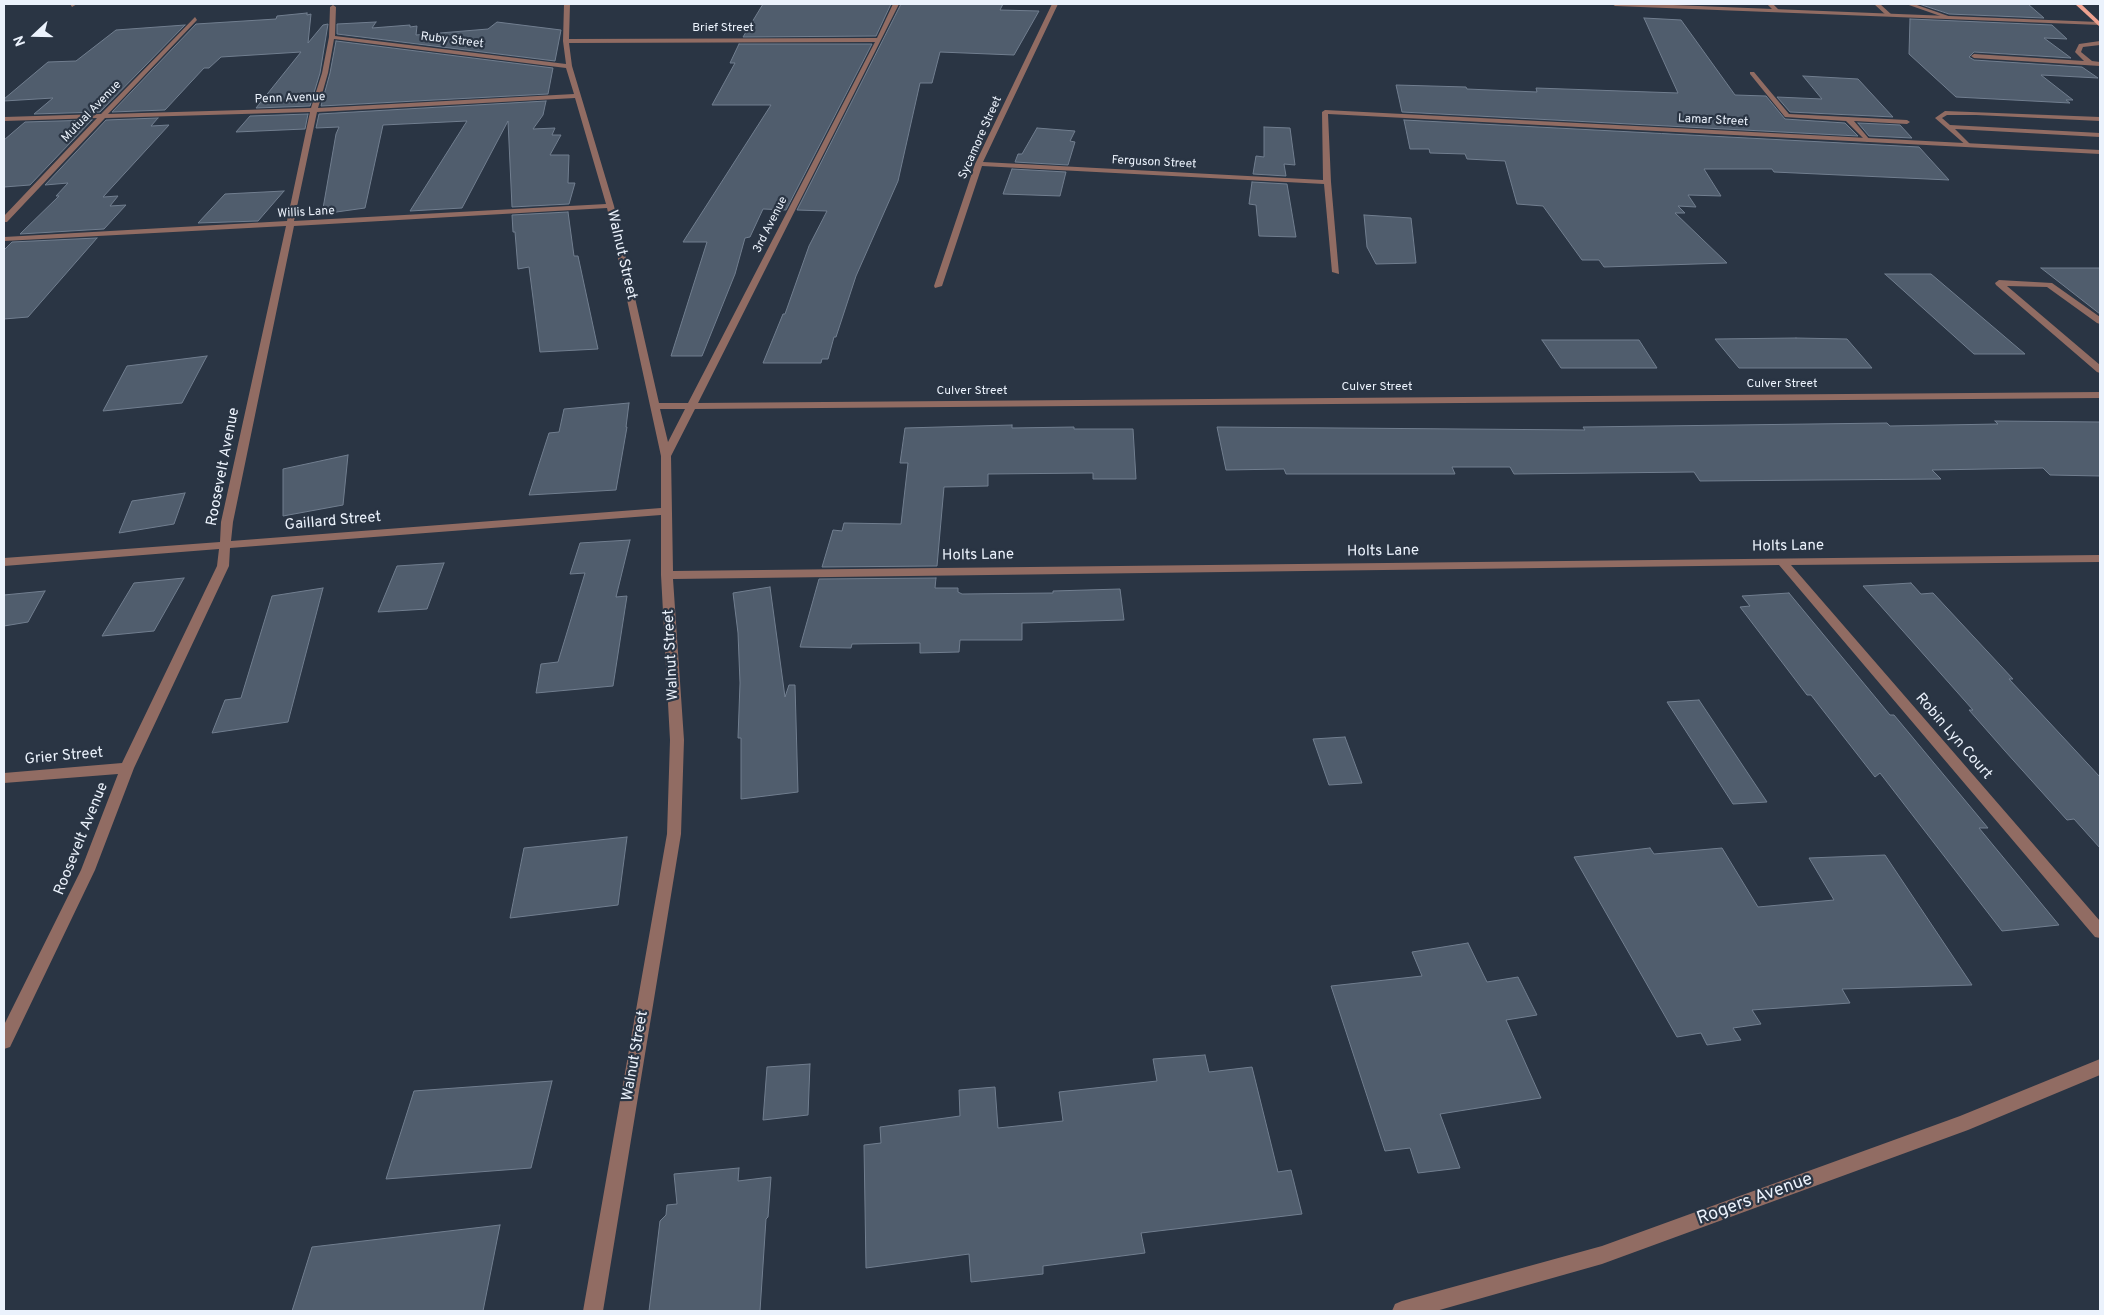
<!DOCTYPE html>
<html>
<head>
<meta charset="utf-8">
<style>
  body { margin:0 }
  #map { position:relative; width:2104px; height:1315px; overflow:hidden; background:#2a3544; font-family:Overpass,sans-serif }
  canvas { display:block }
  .frame { position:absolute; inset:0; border:5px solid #ebf2fc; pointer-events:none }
  .north { position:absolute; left:10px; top:10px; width:50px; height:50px; -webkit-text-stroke:4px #2a3544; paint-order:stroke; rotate:249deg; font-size:14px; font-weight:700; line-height:20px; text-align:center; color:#ebf2fc }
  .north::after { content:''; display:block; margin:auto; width:18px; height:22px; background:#ebf2fc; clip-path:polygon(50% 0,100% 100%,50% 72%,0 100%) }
</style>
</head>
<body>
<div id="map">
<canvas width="2104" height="1315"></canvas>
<div class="frame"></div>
<div class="north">N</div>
</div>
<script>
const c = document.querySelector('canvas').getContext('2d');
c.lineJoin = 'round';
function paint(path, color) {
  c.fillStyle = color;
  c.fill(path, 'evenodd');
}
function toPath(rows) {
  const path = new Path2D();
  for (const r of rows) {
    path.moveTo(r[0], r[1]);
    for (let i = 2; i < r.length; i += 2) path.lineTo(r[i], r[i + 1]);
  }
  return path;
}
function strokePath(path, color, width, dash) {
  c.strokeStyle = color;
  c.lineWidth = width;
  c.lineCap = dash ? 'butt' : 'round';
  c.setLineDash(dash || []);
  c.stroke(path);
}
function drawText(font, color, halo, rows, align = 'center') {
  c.font = font + ' Overpass,sans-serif';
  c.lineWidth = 4.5;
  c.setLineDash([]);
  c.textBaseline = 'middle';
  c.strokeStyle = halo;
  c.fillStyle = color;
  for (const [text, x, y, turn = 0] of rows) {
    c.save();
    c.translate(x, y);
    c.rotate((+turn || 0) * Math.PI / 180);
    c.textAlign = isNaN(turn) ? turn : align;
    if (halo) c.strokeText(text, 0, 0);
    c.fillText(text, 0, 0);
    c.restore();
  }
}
const building = toPath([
  [763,4,891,4,876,36,743,37,763,4],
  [901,4,1003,4,1000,10,1039,11,1014,55,940,52,932,83,920,83,898,181,856,276,836,337,834,337,828,359,822,359,821,363,763,363,783,314,785,314,809,246,827,211,797,210,901,4],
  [1919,4,2028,4,2044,18,1949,14,1919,4],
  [307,13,307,15,311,14,308,43,323,25,328,24,320,73,310,106,256,108,301,52,221,57,209,68,204,68,165,110,112,112,196,24,276,19,277,16,307,13],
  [1644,18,1681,20,1735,95,1766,96,1785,119,1845,123,1858,136,1402,112,1396,85,1466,87,1467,89,1537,92,1536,88,1678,93,1644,18],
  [1910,19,2052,25,2067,39,2044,38,2071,58,1974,52,1969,57,1974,60,2082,67,2098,78,2041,75,2073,100,2066,100,2070,103,1956,97,1909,54,1910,19],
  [376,22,372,28,410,25,410,27,417,26,416,35,488,29,497,22,561,30,555,61,337,34,337,24,376,22],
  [185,25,100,112,34,114,53,98,4,101,4,99,48,62,76,61,116,30,185,25],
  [336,41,553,68,548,94,321,106,330,73,336,41],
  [739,44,872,44,786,210,763,209,750,237,745,238,735,274,702,356,671,356,707,242,683,242,771,105,712,105,735,63,730,63,739,44],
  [1803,76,1858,79,1893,117,1790,112,1777,97,1822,99,1803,76],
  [546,101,543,115,533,129,555,128,552,135,561,135,550,155,569,155,568,183,575,183,569,204,512,207,508,121,462,208,410,211,467,121,383,125,365,208,322,214,336,134,339,127,316,128,319,114,546,101],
  [308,114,305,129,236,132,250,116,308,114],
  [158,118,151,126,169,125,103,197,118,196,110,206,126,205,104,229,20,234,59,196,56,196,68,183,45,185,106,120,158,118],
  [92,120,30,185,4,187,4,140,25,122,92,120],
  [1404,120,1919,147,1949,180,1774,172,1772,169,1704,169,1721,196,1688,195,1696,207,1678,206,1685,213,1675,213,1727,263,1604,267,1599,260,1582,260,1543,206,1517,204,1505,161,1467,159,1465,154,1430,153,1429,149,1410,149,1404,120],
  [1858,123,1900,125,1912,138,1869,136,1858,123],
  [1264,127,1290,128,1295,165,1284,164,1286,176,1253,174,1256,156,1264,157,1264,127],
  [1037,128,1075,131,1070,141,1075,142,1068,165,1015,162,1018,154,1022,154,1037,128],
  [1012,169,1066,172,1060,196,1003,194,1012,169],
  [1252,182,1287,184,1296,237,1259,236,1256,205,1249,204,1252,182],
  [284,191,258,221,198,223,225,194,284,191],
  [568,212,574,256,578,256,598,349,540,352,529,267,518,269,515,232,513,232,512,215,568,212],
  [1364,215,1411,218,1416,263,1376,264,1367,247,1364,215],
  [97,238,28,317,4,319,4,250,12,242,97,238],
  [2041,268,2100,268,2100,314,2041,268],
  [1885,274,1931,274,2025,354,1974,354,1885,274],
  [1796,338,1847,339,1872,368,1739,368,1715,339,1796,338],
  [1542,340,1639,340,1657,368,1561,368,1542,340],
  [207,356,182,403,103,411,127,366,207,356],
  [629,403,626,427,627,427,616,490,529,495,549,433,559,432,564,409,629,403],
  [1995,421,2100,422,2100,476,2050,475,2043,468,1932,470,1941,479,1700,481,1694,472,1514,474,1510,467,1452,467,1455,474,1286,474,1284,469,1226,470,1217,427,1585,430,1583,427,1887,423,1890,426,1998,424,1995,421],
  [1012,425,1012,428,1074,427,1074,429,1133,429,1136,479,1093,479,1093,473,988,474,988,486,944,487,937,566,822,567,833,530,842,531,844,523,901,524,908,463,900,463,905,428,1012,425],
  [348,455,343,505,283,516,283,469,348,455],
  [185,493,174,524,119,533,132,501,185,493],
  [630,540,616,597,627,596,613,686,536,693,541,664,558,662,585,573,570,574,580,543,630,540],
  [444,563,427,609,378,612,397,566,444,563],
  [184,578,154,631,102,636,134,583,184,578],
  [936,578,935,588,958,588,958,592,962,594,1053,593,1053,591,1120,589,1124,620,1022,623,1022,640,960,640,959,652,920,653,920,643,852,644,851,648,800,647,819,579,936,578],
  [1911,583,1921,594,1933,593,2013,679,2009,679,2100,777,2100,848,2074,819,2067,820,2005,751,1969,710,1973,710,1863,586,1911,583],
  [770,587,785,697,789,685,795,685,798,792,741,799,741,738,738,738,740,683,738,633,733,593,770,587],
  [323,588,288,722,212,733,225,700,241,698,272,596,323,588],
  [45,591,28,622,4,626,4,595,45,591],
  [1789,593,1890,715,1894,715,1988,828,1979,828,2059,925,2002,931,1880,773,1875,777,1811,695,1807,695,1740,607,1750,606,1742,596,1789,593],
  [1699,700,1767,802,1733,804,1667,702,1699,700],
  [1345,737,1362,783,1329,785,1313,739,1345,737],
  [627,837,618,905,510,918,524,848,627,837],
  [1650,848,1654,854,1722,848,1758,907,1834,900,1809,858,1885,855,1972,985,1842,989,1850,1003,1752,1010,1761,1024,1733,1028,1741,1040,1707,1045,1701,1033,1677,1037,1574,857,1650,848],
  [1468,943,1487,982,1518,977,1537,1015,1506,1020,1541,1098,1440,1114,1460,1168,1418,1173,1410,1148,1385,1151,1331,986,1422,976,1412,952,1468,943],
  [1205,1055,1209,1072,1252,1067,1278,1172,1291,1170,1302,1214,1141,1233,1145,1253,1043,1266,1043,1274,971,1282,969,1254,866,1268,864,1145,881,1143,880,1127,960,1116,959,1090,995,1087,998,1128,1063,1121,1059,1092,1157,1081,1153,1059,1205,1055],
  [810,1064,808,1115,763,1120,767,1067,810,1064],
  [552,1081,531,1168,386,1179,414,1091,552,1081],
  [739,1168,738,1181,771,1177,768,1217,766,1219,760,1311,649,1311,660,1221,666,1215,667,1205,677,1204,674,1174,739,1168],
  [500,1225,483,1311,292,1311,312,1247,500,1225]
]);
paint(building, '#505d6d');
strokePath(building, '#717e8f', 1);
paint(toPath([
  [1767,4,1773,4,1779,10,1774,11,1767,4],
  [1874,4,1880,4,1892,15,1887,16,1874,4],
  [1906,4,1914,4,1954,18,1949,19,1906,4],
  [2100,41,2100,45,2083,47,2081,52,2092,61,2100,62,2100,66,1974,58,1971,56,1974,54,2084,61,2075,52,2079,44,2100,41],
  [1750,72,1754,72,1789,114,1907,120,1910,122,1907,124,1854,121,1870,140,1867,142,1846,121,1785,117,1750,74,1750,72],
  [1945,111,2100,117,2100,121,1976,115,1947,115,1942,118,1950,125,2100,133,2100,137,1955,129,1971,145,1968,147,1935,118,1945,111],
  [1999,280,2052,283,2100,317,2100,324,2097,323,2047,287,2007,286,2100,365,2100,373,2097,372,1996,285,1995,283,1999,280]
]), '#916c63');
paint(toPath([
  [70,4,77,4,72,7,70,4],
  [564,4,570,4,569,39,877,38,893,4,899,4,698,403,2100,392,2100,398,695,409,671,456,673,571,2100,555,2100,562,1791,565,2100,921,2100,938,2095,937,1779,565,673,579,684,740,681,834,603,1311,583,1311,667,834,670,740,661,575,661,515,230,548,229,566,134,768,95,870,10,1047,4,1049,4,1025,81,870,118,774,4,783,4,773,122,763,217,566,219,549,4,566,4,558,220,542,221,522,286,226,4,241,4,237,287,221,310,112,105,118,7,222,4,222,4,216,97,118,4,121,4,117,101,114,195,17,197,20,108,114,311,108,322,73,329,37,330,7,333,5,336,7,335,36,566,64,563,41,564,4],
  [334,39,566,68,574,94,318,108,328,73,334,39],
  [875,42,688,403,659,403,614,206,572,66,569,43,875,42],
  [575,98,606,204,294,221,317,112,575,98],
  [607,208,661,456,661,508,231,541,233,522,294,226,607,208],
  [660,409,685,409,668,442,660,409],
  [1052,4,1058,4,983,162,1323,180,1322,112,1325,110,2100,150,2100,154,1328,114,1331,182,1339,274,1332,272,1324,184,982,166,942,286,935,288,934,286,975,164,1052,4],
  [2100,1059,2100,1075,1968,1130,1602,1264,1436,1311,1392,1311,1395,1304,1402,1301,1602,1246,1960,1116,2100,1059]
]), '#916c63');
paint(toPath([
  [1612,4,1648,4,2099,22,2100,25,1615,6,1612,4]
]), '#916c63');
paint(toPath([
  [2075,4,2081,4,2100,22,2100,27,2075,4]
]), '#eda190');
drawText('12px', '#ebf2fc', '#2a3544', [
  ["Brief Street",723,29],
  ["Ruby Street",452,41,7],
  ["Penn Avenue",290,99,-2],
  ["Mutual Avenue",92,112,-46],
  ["Lamar Street",1713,121,3],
  ["Sycamore Street",981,138,-66],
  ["Ferguson Street",1154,163,3],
  ["Willis Lane",306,213,-3],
  ["3rd Avenue",771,225,-63],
  ["Culver Street",1782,385],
  ["Culver Street",1377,388],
  ["Culver Street",972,392]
]);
drawText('15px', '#ebf2fc', '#2a3544', [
  ["Walnut Street",621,255,77],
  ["Roosevelt Avenue",224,467,-79],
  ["Gaillard Street",333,522,-5],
  ["Holts Lane",1788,547,-1],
  ["Holts Lane",1383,552,-1],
  ["Holts Lane",978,556,-1],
  ["Walnut Street",672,655,-93],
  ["Robin Lyn Court",1953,737,49],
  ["Grier Street",64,757,-5],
  ["Roosevelt Avenue",82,839,-68],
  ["Walnut Street",636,1056,-80]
]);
drawText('18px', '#ebf2fc', '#2a3544', [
  ["Rogers Avenue",1755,1200,-20]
]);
</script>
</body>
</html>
